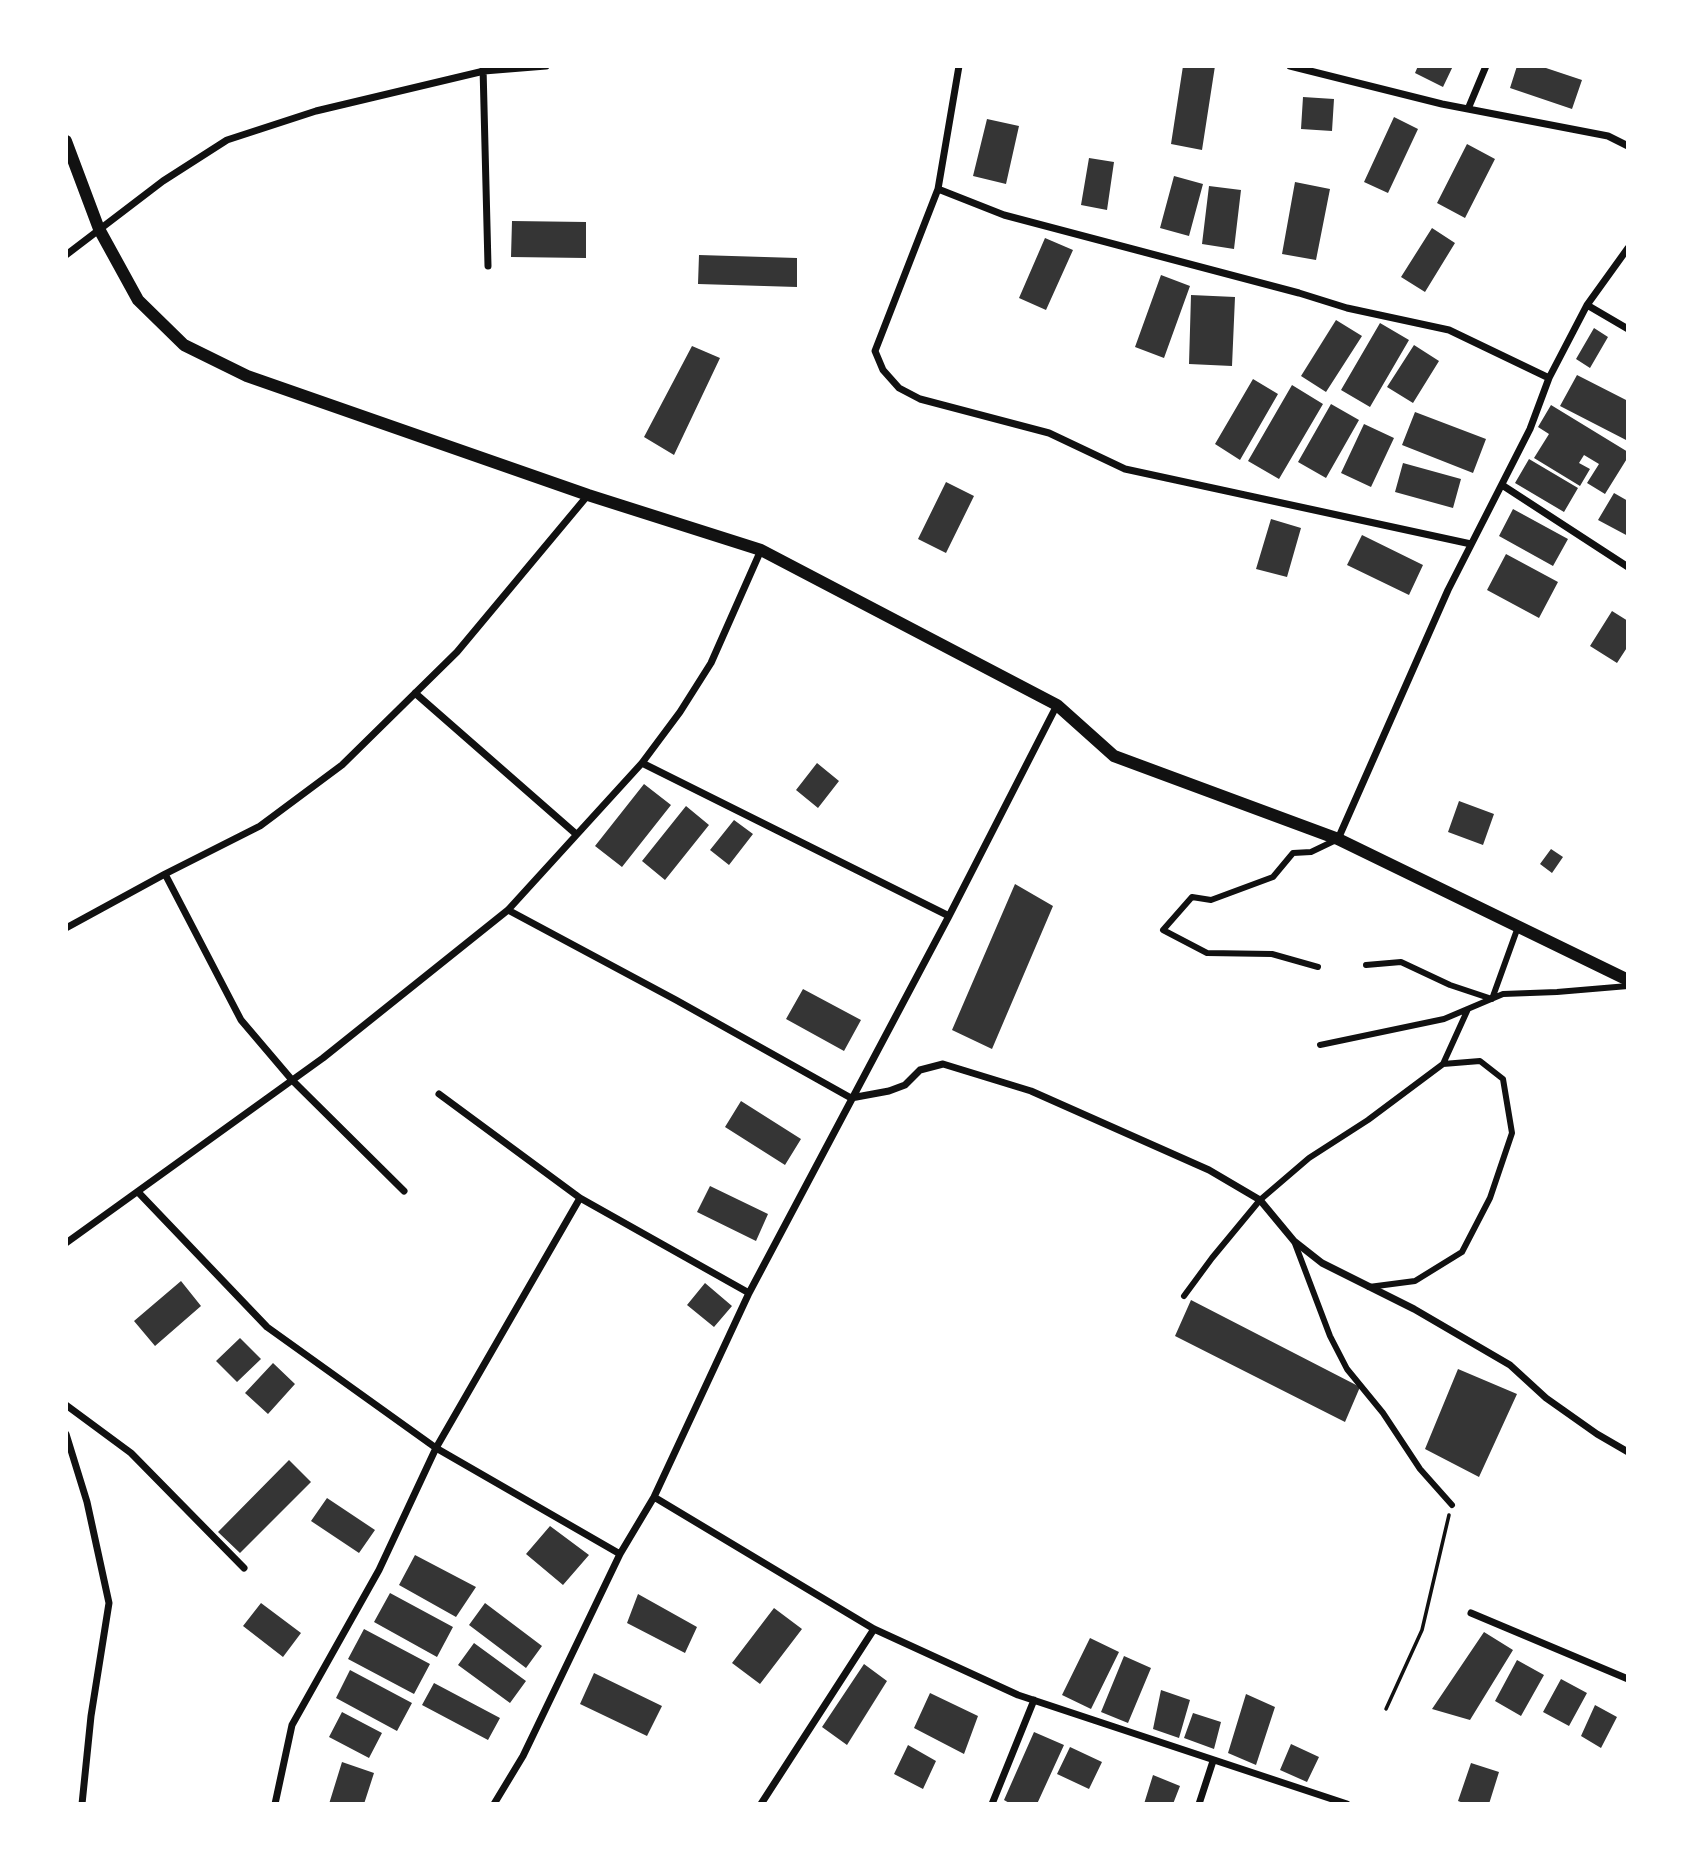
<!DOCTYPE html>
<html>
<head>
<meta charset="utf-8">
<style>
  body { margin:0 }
  #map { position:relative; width:1694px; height:1870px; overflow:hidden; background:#fff; font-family:"Nunito Sans",sans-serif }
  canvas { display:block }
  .frame { position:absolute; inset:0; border:68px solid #fff; pointer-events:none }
</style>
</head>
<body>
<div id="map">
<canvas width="1694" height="1870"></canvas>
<div class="frame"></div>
</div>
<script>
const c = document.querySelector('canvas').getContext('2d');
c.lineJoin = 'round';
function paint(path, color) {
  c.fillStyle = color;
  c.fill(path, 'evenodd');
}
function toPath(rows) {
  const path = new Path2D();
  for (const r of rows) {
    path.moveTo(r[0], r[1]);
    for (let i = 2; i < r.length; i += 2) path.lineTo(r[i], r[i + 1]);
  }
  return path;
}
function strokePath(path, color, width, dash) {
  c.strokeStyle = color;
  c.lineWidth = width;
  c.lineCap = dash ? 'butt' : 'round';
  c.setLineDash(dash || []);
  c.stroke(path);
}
paint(toPath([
  [1183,66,1215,66,1202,150,1171,144],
  [1418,66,1453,66,1443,87,1415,73],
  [1517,66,1540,66,1582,80,1572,109,1510,88],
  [1303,97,1334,99,1332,131,1301,129],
  [1394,117,1418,129,1388,193,1364,182],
  [987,119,1019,126,1006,184,973,176],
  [1467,144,1495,159,1465,218,1437,203],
  [1089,158,1114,162,1107,210,1081,205],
  [1174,176,1203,184,1189,236,1160,228],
  [1295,182,1330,189,1316,260,1282,254],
  [1209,186,1241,190,1234,249,1202,244],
  [512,221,586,222,586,258,511,257],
  [1432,228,1455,243,1425,292,1401,277],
  [1045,238,1073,250,1046,310,1019,298],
  [699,255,797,258,797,287,698,284],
  [1161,275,1190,286,1164,358,1135,347],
  [1191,295,1235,297,1232,366,1189,364],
  [1336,320,1362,336,1326,392,1301,376],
  [1380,323,1409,340,1370,407,1341,390],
  [1594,328,1608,337,1590,368,1576,359],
  [1414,345,1439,361,1413,403,1387,387],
  [692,346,720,358,674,455,644,437],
  [1577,375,1628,401,1628,441,1560,406],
  [1253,379,1278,394,1240,460,1215,444],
  [1292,385,1323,404,1279,479,1248,461],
  [1331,404,1359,420,1326,478,1298,462],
  [1551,405,1628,452,1628,457,1605,494,1587,483,1599,464,1584,455,1579,463,1590,469,1580,486,1534,458,1549,434,1538,427],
  [1415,412,1486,439,1473,473,1402,445],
  [1364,424,1394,438,1371,487,1341,473],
  [1529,459,1578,488,1564,512,1515,483],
  [1403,463,1461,479,1453,508,1395,492],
  [946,482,974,496,946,553,918,539],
  [1614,493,1628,501,1628,536,1598,520],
  [1513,509,1568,539,1553,566,1499,536],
  [1271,519,1301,528,1287,577,1256,569],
  [1362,535,1423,565,1409,595,1347,565],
  [1506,554,1558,582,1539,618,1487,590],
  [1612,611,1628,621,1628,646,1617,663,1590,646],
  [817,763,839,781,818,808,796,790],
  [644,784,671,805,622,867,595,846],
  [1459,801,1494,814,1483,845,1448,832],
  [686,806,709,825,665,880,642,861],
  [734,820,753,834,729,865,710,850],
  [1551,849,1563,857,1552,873,1540,864],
  [1015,884,1053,906,992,1049,952,1030],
  [803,989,861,1020,844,1051,786,1019],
  [741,1101,801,1139,785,1165,725,1127],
  [710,1186,768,1214,756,1241,697,1212],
  [181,1281,201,1306,155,1346,134,1321],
  [705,1283,732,1306,714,1327,687,1305],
  [1191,1300,1360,1387,1345,1422,1175,1336],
  [240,1338,261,1359,237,1382,216,1361],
  [273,1363,295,1384,268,1414,245,1393],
  [1458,1369,1517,1394,1479,1477,1425,1449],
  [289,1460,311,1482,240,1553,218,1532],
  [327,1498,375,1530,359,1553,311,1521],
  [550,1526,589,1555,563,1585,526,1554],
  [415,1555,476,1587,456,1617,399,1585],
  [390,1593,453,1627,437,1657,374,1622],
  [638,1594,697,1627,685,1653,627,1623],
  [261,1603,301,1633,283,1657,243,1626],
  [485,1603,542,1646,526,1668,469,1625],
  [774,1608,802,1629,760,1684,732,1663],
  [364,1629,430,1664,414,1694,348,1659],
  [1484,1632,1513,1650,1470,1720,1432,1709],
  [1090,1638,1119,1652,1091,1709,1062,1695],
  [474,1643,526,1681,510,1703,458,1665],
  [1124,1656,1151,1668,1128,1723,1101,1712],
  [1517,1660,1544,1675,1521,1716,1495,1701],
  [864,1664,887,1681,847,1745,822,1727],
  [350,1670,412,1703,397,1731,336,1698],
  [594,1673,662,1706,647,1736,580,1704],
  [1561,1679,1587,1693,1569,1726,1543,1712],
  [434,1683,500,1718,488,1740,422,1705],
  [1161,1690,1190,1700,1179,1738,1153,1729],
  [930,1693,978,1716,964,1754,914,1728],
  [1246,1694,1275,1707,1256,1765,1228,1753],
  [1595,1705,1617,1717,1601,1748,1581,1736],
  [342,1712,382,1733,369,1758,329,1737],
  [1193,1713,1221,1722,1214,1749,1184,1738],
  [1034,1732,1064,1745,1037,1804,1011,1804,1004,1800],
  [1291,1744,1319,1757,1307,1782,1280,1770],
  [908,1745,936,1761,923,1789,894,1774],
  [1070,1747,1102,1762,1089,1789,1057,1774],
  [342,1762,374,1773,364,1804,329,1804],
  [1471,1763,1499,1772,1489,1804,1466,1804,1458,1801],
  [1153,1775,1180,1786,1173,1804,1144,1804]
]), '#353535');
strokePath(toPath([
  [1386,1709,1422,1630,1449,1515]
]), '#111', 3.5);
strokePath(toPath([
  [1366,965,1401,962,1450,985,1492,999,1518,927],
  [1318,967,1272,954,1207,953,1163,930,1192,897,1211,900,1273,877,1293,853,1311,852,1336,840],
  [1320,1045,1444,1019,1503,994,1557,992,1628,986],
  [1294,1241,1330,1336,1347,1369,1383,1413,1420,1469,1452,1505],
  [1369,1287,1415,1281,1462,1252,1490,1198,1512,1133,1503,1079,1480,1061,1443,1064,1468,1009],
  [1184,1296,1212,1258,1260,1200,1309,1158,1368,1120,1443,1064]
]), '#111', 6);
strokePath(toPath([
  [959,66,938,189,875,351,883,370,899,388,920,399,1049,433,1125,469,1471,544],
  [1290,66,1442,104,1608,136,1628,146],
  [483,67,488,266],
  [1468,109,1486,66],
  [938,189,1004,215,1299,293,1347,308,1449,330,1549,378],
  [66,255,163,181,227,140,316,111,484,71,546,66],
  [1587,305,1628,329],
  [1502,485,1628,567],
  [415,693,576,834],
  [642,763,949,916],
  [1338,839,1448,590,1530,429,1549,378,1587,305,1628,248],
  [165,874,241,1020,292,1080,404,1191],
  [508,910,676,1000,851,1098,889,1091,905,1085,920,1070,943,1064,1031,1091,1209,1170,1260,1200,1294,1241,1322,1263,1414,1309,1510,1365,1546,1398,1597,1434,1628,1452],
  [66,928,165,874,260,826,342,765,457,652,588,495],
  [439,1094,580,1198,749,1293],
  [138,1192,267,1327,436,1448,620,1554],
  [66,1243,323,1058,508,910,642,763,680,712,711,663,761,550],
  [66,1405,131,1453,244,1568],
  [66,1434,87,1502,109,1603,91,1716,82,1804],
  [654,1497,874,1629,1018,1695,1347,1804],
  [1471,1613,1628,1679],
  [275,1804,292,1725,379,1570,436,1448,580,1198],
  [494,1804,523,1756,620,1554,654,1497,749,1293,949,916,1057,705],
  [761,1804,874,1629],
  [992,1804,1034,1700],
  [1199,1804,1213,1761]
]), '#111', 7);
strokePath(toPath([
  [66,141,99,229,138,300,184,345,247,376,588,495,761,550,1057,705,1114,756,1338,839,1628,980]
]), '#111', 12);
</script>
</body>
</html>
